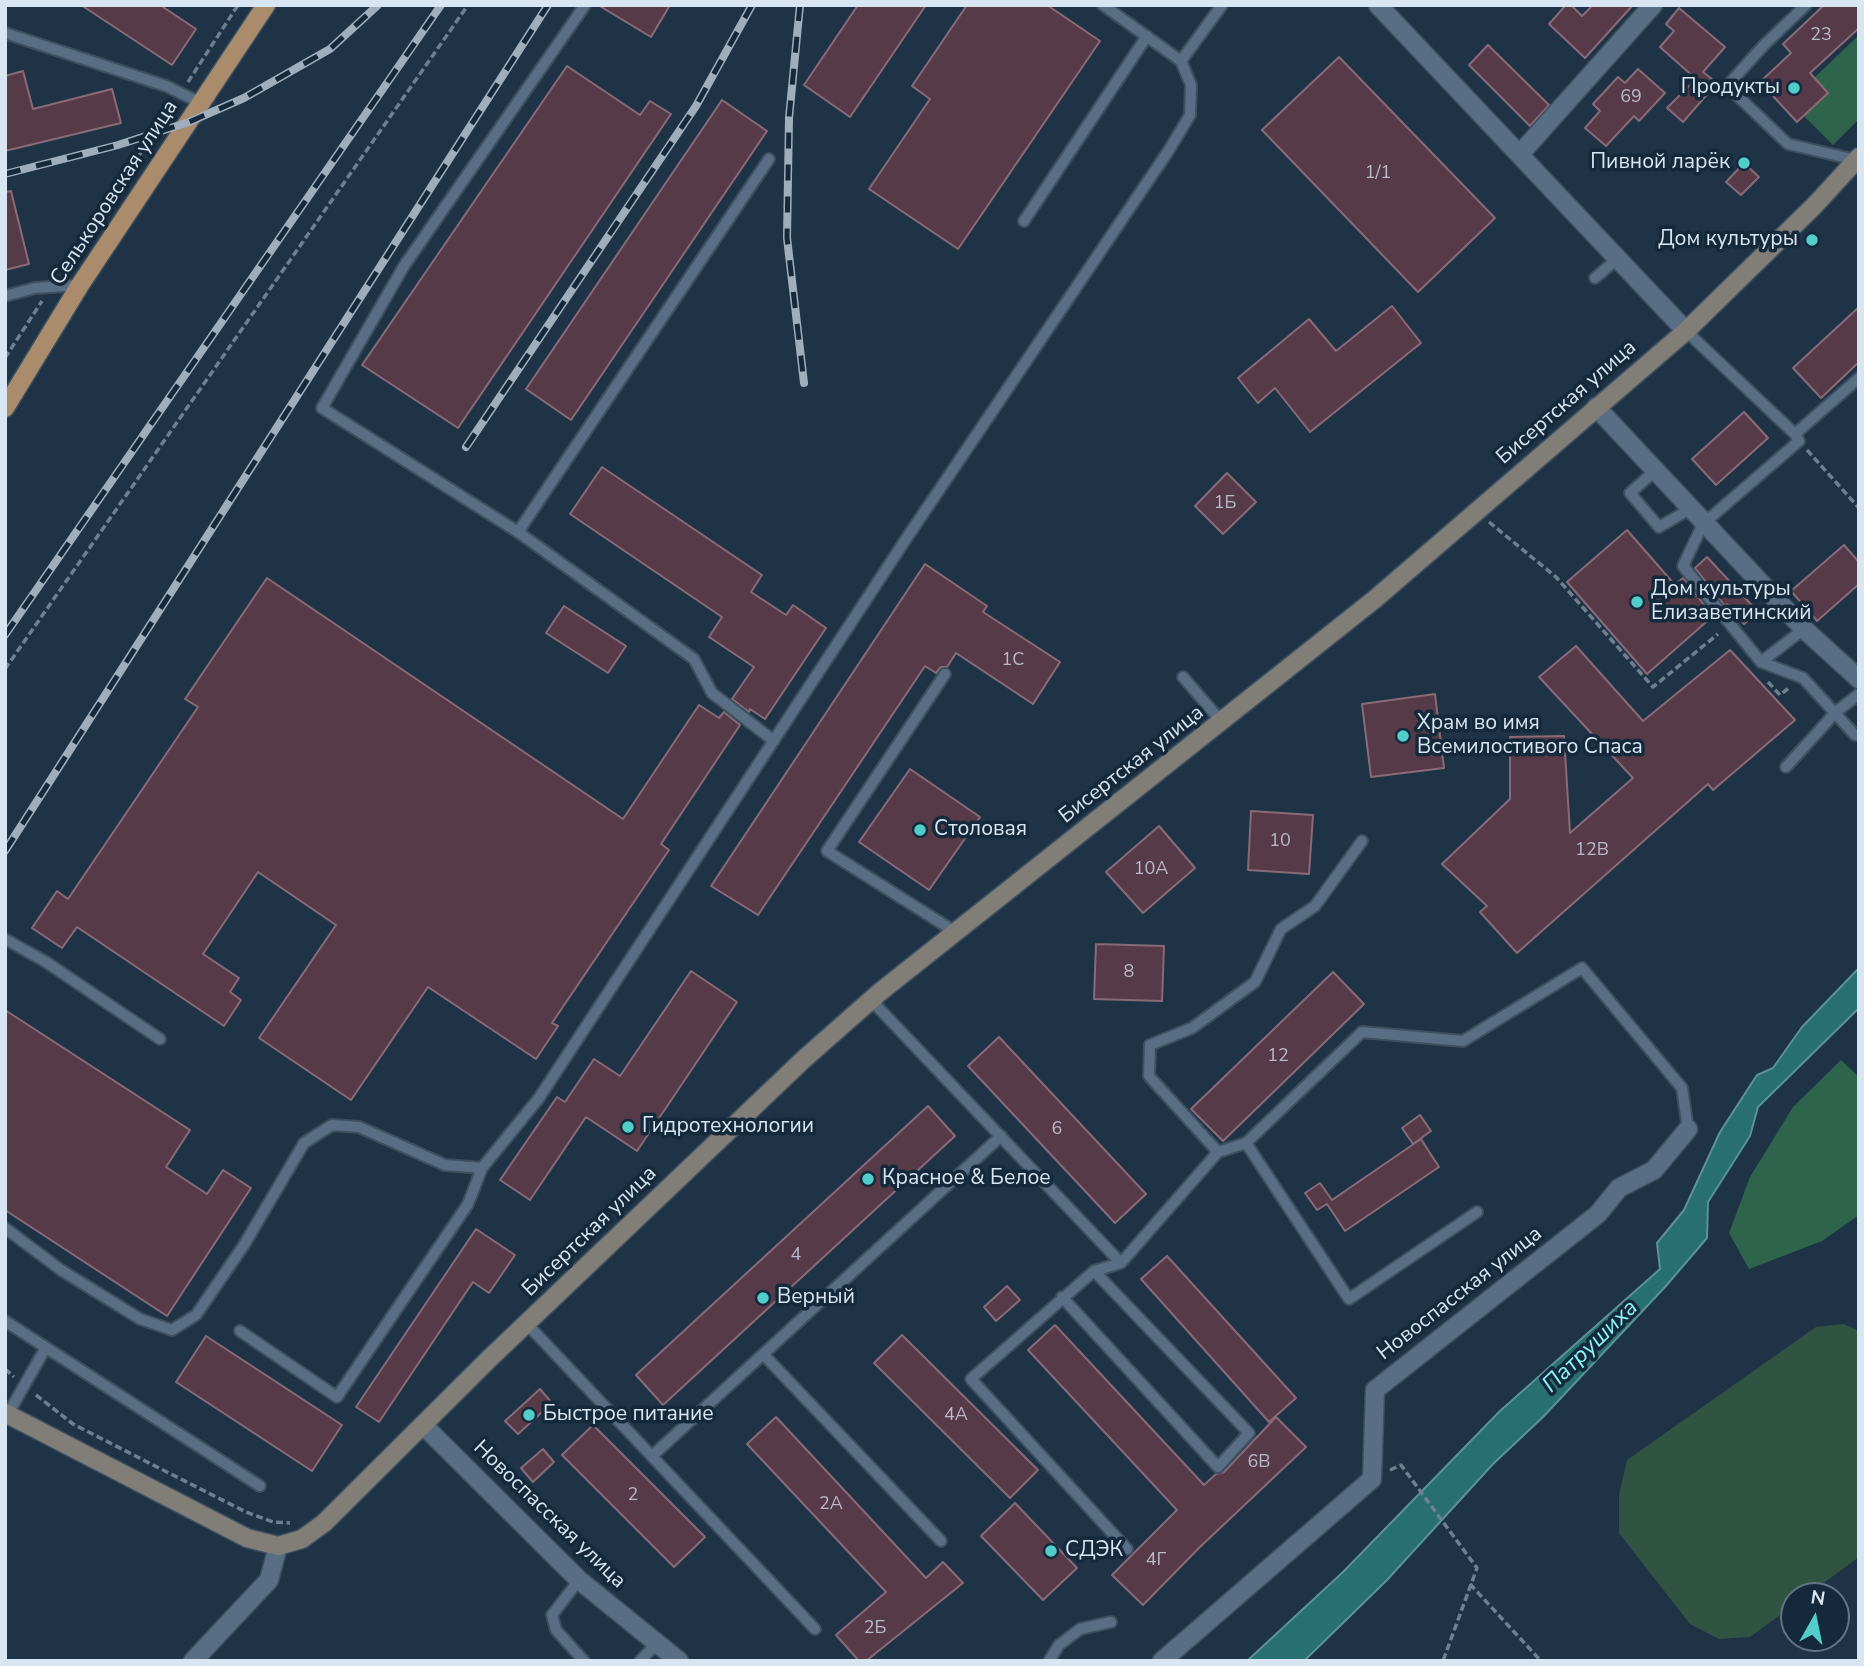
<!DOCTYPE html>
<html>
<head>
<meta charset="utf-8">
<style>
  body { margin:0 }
  #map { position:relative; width:1864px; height:1666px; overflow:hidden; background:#1f3347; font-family:"Nunito Sans",sans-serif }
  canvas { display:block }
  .frame { position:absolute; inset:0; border:7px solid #d8e5f2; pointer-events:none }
  .north { position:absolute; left:1780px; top:1582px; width:70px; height:70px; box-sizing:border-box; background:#15293c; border:2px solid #637485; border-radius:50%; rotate:9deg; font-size:19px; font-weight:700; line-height:28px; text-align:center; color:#d8e5f2 }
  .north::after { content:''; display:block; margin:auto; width:24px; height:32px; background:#53cdca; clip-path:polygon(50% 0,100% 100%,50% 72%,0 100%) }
</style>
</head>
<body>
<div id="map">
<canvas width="1864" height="1666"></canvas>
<div class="frame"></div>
<div class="north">N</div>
</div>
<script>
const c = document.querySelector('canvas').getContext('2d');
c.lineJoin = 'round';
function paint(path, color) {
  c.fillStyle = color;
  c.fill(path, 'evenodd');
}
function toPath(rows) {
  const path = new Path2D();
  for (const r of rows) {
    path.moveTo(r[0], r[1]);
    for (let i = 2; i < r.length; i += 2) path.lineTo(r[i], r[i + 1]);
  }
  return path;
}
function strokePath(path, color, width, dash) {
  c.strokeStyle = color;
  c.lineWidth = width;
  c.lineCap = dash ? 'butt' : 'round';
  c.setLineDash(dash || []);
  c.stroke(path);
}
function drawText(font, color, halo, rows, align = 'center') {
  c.font = font + ' "Nunito Sans",sans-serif';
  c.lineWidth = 7;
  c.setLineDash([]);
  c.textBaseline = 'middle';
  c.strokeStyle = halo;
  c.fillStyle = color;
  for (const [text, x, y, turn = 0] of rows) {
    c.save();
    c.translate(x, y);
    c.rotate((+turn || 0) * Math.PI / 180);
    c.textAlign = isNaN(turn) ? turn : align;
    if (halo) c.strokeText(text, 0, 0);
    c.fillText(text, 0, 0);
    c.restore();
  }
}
paint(toPath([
  [1844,1324,1859,1331,1859,1557,1806,1596,1794,1596,1794,1605,1750,1637,1719,1639,1690,1624,1619,1533,1619,1495,1627,1460,1816,1327]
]), '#305342');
paint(toPath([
  [1859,35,1859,119,1833,145,1804,116,1828,93,1814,78],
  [1841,1060,1859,1077,1859,1215,1822,1241,1749,1269,1729,1233,1750,1177,1793,1107]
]), '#2f644c');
const water = toPath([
  [1859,968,1859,1008,1758,1107,1750,1136,1708,1202,1707,1238,1665,1287,1543,1417,1493,1464,1387,1580,1304,1661,1247,1661,1343,1572,1500,1411,1660,1269,1657,1243,1684,1210,1720,1132,1757,1075,1773,1068,1802,1027,1859,968]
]);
paint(water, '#276f70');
strokePath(water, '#5c9297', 2);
const building = toPath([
  [81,5,160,5,196,29,172,65,81,5],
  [598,5,670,5,651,37,598,5],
  [858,5,926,5,850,117,804,85,858,5],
  [967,5,1047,5,1100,41,958,249,869,189,930,99,912,86,967,5],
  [1566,5,1571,5,1582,16,1593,5,1633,5,1585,58,1549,24,1566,5],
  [1824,5,1859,5,1859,28,1810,73,1828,93,1797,122,1760,82,1791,53,1783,44,1824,5],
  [1679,8,1725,47,1703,72,1717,83,1683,122,1667,108,1696,79,1660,47,1674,31,1666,24,1679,8],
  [1488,45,1549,105,1530,126,1469,65,1488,45],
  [1339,57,1495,218,1418,292,1262,130,1339,57],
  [567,66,640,115,650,101,671,114,458,428,362,365,567,66],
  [1638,69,1665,93,1639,121,1634,116,1606,146,1585,128,1600,111,1593,104,1618,77,1625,83,1638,69],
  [23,71,33,109,112,89,121,123,5,151,5,76,23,71],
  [722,100,767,131,571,420,526,389,722,100],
  [1744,163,1759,177,1741,195,1726,182,1744,163],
  [11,191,29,264,5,270,5,192,11,191],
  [1392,306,1421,343,1310,432,1275,388,1258,403,1238,378,1309,319,1336,351,1392,306],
  [1859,307,1859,362,1821,398,1793,368,1859,307],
  [1744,412,1768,438,1716,485,1692,459,1744,412],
  [602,467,762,575,751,592,786,615,793,605,826,628,765,719,750,709,749,712,732,699,754,667,709,637,722,617,570,514,602,467],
  [1227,473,1256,502,1223,534,1195,506,1227,473],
  [1627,530,1675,585,1683,578,1713,616,1647,674,1567,582,1627,530],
  [1844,545,1859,562,1859,584,1817,621,1791,591,1844,545],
  [1707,557,1758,612,1744,624,1727,604,1725,606,1695,568,1707,557],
  [925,564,987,606,983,612,1060,662,1033,704,956,653,947,667,941,667,936,673,925,666,758,915,711,886,925,564],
  [267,578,623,819,699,705,719,718,724,712,740,725,661,844,669,850,552,1023,558,1026,536,1059,428,987,351,1100,259,1038,336,925,258,872,203,954,239,978,230,992,241,1000,224,1026,77,927,62,948,32,928,57,891,68,899,198,707,185,699,267,578],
  [564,606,626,646,608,673,546,633,564,606],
  [1576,646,1643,721,1730,650,1795,720,1713,790,1708,784,1517,953,1480,912,1487,906,1442,864,1510,799,1510,737,1564,736,1570,833,1633,778,1539,677,1576,646],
  [1435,694,1444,768,1371,777,1362,704,1435,694],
  [910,769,980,817,929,890,859,842,910,769],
  [1251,811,1313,815,1309,874,1248,870,1251,811],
  [1159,826,1195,868,1143,913,1106,872,1159,826],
  [1096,944,1164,946,1162,1001,1094,999,1096,944],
  [691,971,737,1002,637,1151,586,1117,530,1200,500,1180,557,1097,565,1102,594,1059,620,1076,691,971],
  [1333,972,1364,1004,1223,1141,1191,1109,1333,972],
  [5,1010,190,1130,166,1167,207,1194,223,1170,251,1188,167,1316,5,1210,5,1010],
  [999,1037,1146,1194,1115,1223,968,1066,999,1037],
  [928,1106,955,1136,663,1405,636,1375,928,1106],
  [1420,1115,1431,1131,1413,1144,1402,1128,1420,1115],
  [1421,1139,1439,1167,1345,1231,1327,1204,1317,1210,1305,1193,1320,1183,1332,1200,1421,1139],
  [476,1229,515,1255,489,1293,473,1282,379,1422,356,1407,476,1229],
  [1167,1256,1296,1398,1269,1422,1141,1279,1167,1256],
  [1007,1286,1020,1300,996,1321,984,1307,1007,1286],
  [1055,1325,1204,1485,1216,1474,1224,1472,1276,1417,1306,1447,1200,1547,1143,1605,1112,1575,1177,1510,1028,1350,1055,1325],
  [902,1335,1038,1470,1010,1498,874,1363,902,1335],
  [206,1336,342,1425,312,1471,176,1382,206,1336],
  [540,1389,552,1403,518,1434,505,1421,540,1389],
  [776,1417,926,1578,943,1562,963,1583,866,1661,859,1661,836,1635,886,1592,747,1444,776,1417],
  [593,1425,705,1537,674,1567,562,1455,593,1425],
  [543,1449,554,1462,533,1482,521,1468,543,1449],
  [1015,1503,1077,1568,1043,1600,981,1536,1015,1503]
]);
paint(building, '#573a47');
strokePath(building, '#896a77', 2);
const lane = toPath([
  [1806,5,1765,44,1727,86,1788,144,1856,160],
  [5,33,166,86,201,103],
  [1181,61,1222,5],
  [769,159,518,532,694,659,712,693,774,741],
  [1024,221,1147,36],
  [1595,278,1618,258],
  [5,296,35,288,80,285],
  [1686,331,1795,434,1859,378],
  [1795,434,1799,441,1703,524,1683,566,1761,662,1803,678,1855,735,1859,736],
  [1656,470,1630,493,1659,527,1690,509],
  [518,532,322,408,404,266,585,5],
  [1761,662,1804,629],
  [945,674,827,851,957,933],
  [1183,677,1222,722],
  [1786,767,1836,712,1859,694],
  [5,939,46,962,160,1039],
  [871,1000,1121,1263,1218,1152,1246,1143,1362,1032,1463,1041,1582,968,1682,1088,1688,1129],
  [1246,1143,1349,1299,1477,1212],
  [1218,1152,1149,1076,1150,1045,1192,1028,1255,982,1281,929,1315,906,1362,841],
  [5,1228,61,1270,140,1319,172,1330,196,1315,244,1245,304,1143,332,1125,359,1127,445,1165,482,1168,539,1098,906,539,1169,150,1190,115,1191,85,1181,61,1103,5],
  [1121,1263,1094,1271,971,1379,1127,1549],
  [1062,1297,1218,1467,1249,1433,1094,1271],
  [5,1321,260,1486],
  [527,1324,815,1629],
  [240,1331,337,1397,468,1204,482,1168],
  [763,1354,941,1541],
  [8,1414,45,1349],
  [652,1456,1001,1136],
  [579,1580,552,1615,556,1630,584,1661],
  [640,1661,657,1643],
  [1049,1661,1059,1645,1080,1629,1111,1622]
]);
const street = toPath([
  [1378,5,1686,331],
  [1520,154,1653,5],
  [1596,407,1804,629,1859,679],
  [423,1425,579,1580,679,1661],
  [193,1661,269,1580,278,1546],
  [1162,1661,1372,1479,1375,1390,1598,1214,1619,1188,1654,1170,1688,1129]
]);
const secondary = toPath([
  [5,1413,247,1538,278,1546,302,1539,324,1523,490,1358,804,1059,880,992,1375,599,1686,331,1815,205,1859,157]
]);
const primary = toPath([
  [5,408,80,285,266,5]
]);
strokePath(lane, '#3d5060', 14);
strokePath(street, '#3d5060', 21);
strokePath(secondary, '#3d5060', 21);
strokePath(primary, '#3d5060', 21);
strokePath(toPath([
  [188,82,238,5],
  [62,271,172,106],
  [5,358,42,301],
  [1807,450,1859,508],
  [1489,522,1556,577,1653,687,1718,634],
  [5,669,468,5],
  [1768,682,1780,695,1790,687],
  [5,1369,14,1377],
  [36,1395,73,1424,157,1467,246,1512,273,1522,290,1523],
  [1390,1470,1401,1465,1477,1568,1443,1661],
  [1470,1584,1541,1661]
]), '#6e7f90', 3.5, [7, 3.5]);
strokePath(lane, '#586e84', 10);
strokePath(street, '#586e84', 18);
strokePath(secondary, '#817d77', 18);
strokePath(primary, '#aa8b6b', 18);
const rail = toPath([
  [800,5,789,118,787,238,804,383],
  [5,174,118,145,189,122,244,98,330,49,378,5],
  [466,447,696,106,752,5],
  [5,635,441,5],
  [5,851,548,5]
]);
strokePath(rail, '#9faebd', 8);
strokePath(rail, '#15293c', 5, [16]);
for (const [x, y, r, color] of [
  [1794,88,7,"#53cdca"],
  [1744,163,7,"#53cdca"],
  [1812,240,7,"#53cdca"],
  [1637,602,7,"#53cdca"],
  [1403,736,7,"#53cdca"],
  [920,830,7,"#53cdca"],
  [628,1127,7,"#53cdca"],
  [868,1179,7,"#53cdca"],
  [763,1298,7,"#53cdca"],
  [529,1415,7,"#53cdca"],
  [1051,1551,7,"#53cdca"]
]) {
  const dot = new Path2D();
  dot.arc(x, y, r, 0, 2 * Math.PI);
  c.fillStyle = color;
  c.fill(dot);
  strokePath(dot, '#15293c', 2.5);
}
drawText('18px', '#b8bac7', null, [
  ["23",1821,36],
  ["69",1631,98],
  ["1/1",1378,174],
  ["1Б",1225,504],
  ["1С",1013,661],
  ["10",1280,842],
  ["12В",1592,851],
  ["10А",1151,870],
  ["8",1129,973],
  ["12",1278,1057],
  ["6",1057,1130],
  ["4",796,1256],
  ["4А",956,1416],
  ["6В",1259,1463],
  ["2",633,1496],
  ["2А",831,1505],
  ["4Г",1156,1561],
  ["2Б",875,1629]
]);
drawText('21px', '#d8e5f2', '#15293c', [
  ["Продукты",1780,88,"right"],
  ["Пивной ларёк",1730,163,"right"],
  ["Дом культуры",1798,240,"right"],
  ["Дом культуры",1651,590],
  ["Елизаветинский",1651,614],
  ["Храм во имя",1417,724],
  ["Всемилостивого Спаса",1417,748],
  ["Столовая",934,830],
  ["Гидротехнологии",642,1127],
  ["Красное & Белое",882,1179],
  ["Верный",777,1298],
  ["Быстрое питание",543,1415],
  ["СДЭК",1065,1551]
], 'left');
drawText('21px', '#d8e5f2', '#15293c', [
  ["Селькоровская улица",115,193,-57],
  ["Бисертская улица",1567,403,-41],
  ["Бисертская улица",1132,765,-38],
  ["Бисертская улица",590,1232,-44],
  ["Новоспасская улица",1460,1294,-38],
  ["Новоспасская улица",549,1515,44]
]);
drawText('italic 23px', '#8af6f7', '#15293c', [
  ["Патрушиха",1591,1347,-44]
]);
</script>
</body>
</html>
